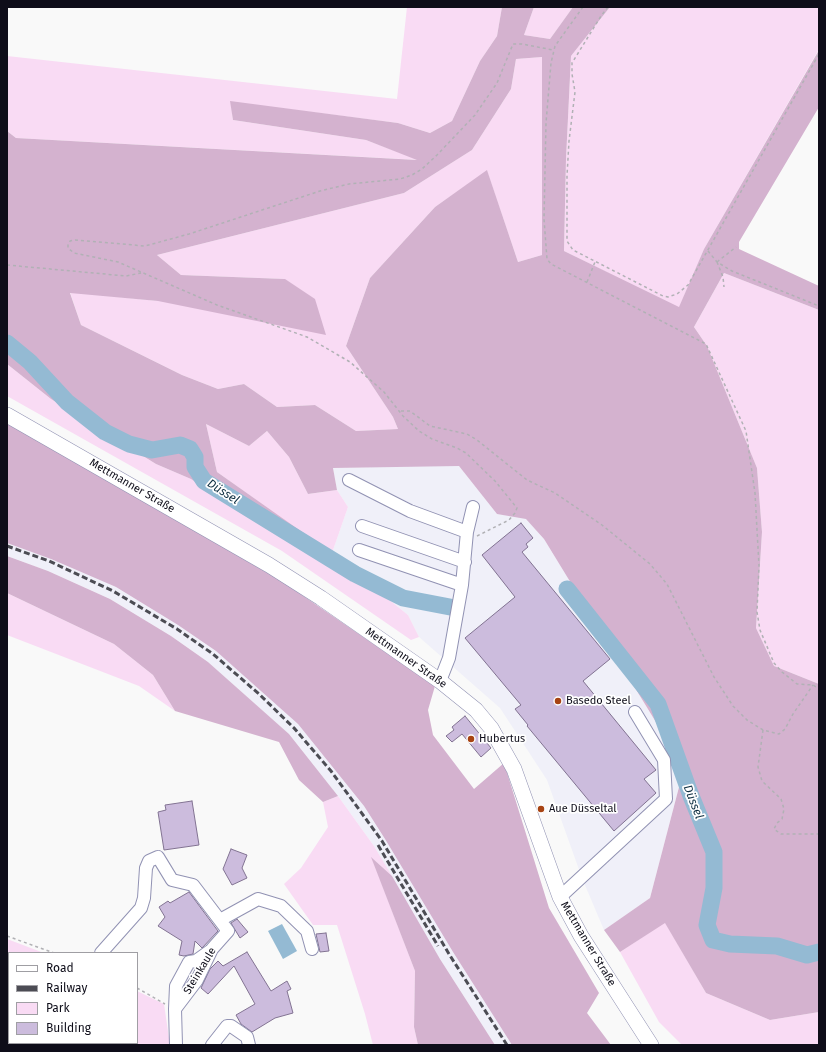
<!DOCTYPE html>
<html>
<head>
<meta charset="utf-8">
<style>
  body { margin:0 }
  #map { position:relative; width:826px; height:1052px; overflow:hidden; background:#f9f9f9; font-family:"Fira Sans",sans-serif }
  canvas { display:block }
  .frame { position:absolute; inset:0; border:8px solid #0e0d19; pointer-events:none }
  .legend { position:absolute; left:8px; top:952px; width:130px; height:92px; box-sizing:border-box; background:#fff; border:1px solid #9f9ea3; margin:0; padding:5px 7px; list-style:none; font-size:12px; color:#0e0d19 }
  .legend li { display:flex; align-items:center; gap:8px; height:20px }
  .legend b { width:20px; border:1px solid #9f9ea3 }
</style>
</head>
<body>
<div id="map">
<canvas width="826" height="1052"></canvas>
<div class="frame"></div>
<ul class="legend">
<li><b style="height:5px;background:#fff"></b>Road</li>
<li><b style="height:5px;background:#4c4c54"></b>Railway</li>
<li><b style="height:11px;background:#f9dbf4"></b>Park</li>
<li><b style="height:11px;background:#ccbcdd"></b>Building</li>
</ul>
</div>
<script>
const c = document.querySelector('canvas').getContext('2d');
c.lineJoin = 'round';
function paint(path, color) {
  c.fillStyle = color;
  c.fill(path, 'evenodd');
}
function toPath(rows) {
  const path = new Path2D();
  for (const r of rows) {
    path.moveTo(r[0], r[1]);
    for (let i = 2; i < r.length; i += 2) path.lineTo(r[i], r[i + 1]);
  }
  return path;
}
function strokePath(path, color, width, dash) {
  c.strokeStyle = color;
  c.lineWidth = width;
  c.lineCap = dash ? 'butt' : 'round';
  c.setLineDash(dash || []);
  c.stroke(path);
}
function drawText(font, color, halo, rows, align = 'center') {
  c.font = font + ' "Fira Sans",sans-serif';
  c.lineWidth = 3.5;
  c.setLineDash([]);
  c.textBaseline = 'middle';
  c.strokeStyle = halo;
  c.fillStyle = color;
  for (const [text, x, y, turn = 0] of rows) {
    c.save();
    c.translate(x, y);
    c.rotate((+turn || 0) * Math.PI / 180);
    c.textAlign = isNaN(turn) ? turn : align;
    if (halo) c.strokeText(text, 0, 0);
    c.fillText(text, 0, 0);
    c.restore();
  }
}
paint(toPath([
  [414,466,459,466,497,514,526,518,544,539,684,768,650,898,604,930,582,878,547,780,500,708,419,637,408,615,332,553,348,507,337,490,333,468],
  [7,543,51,559,116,587,178,625,216,651,298,724,364,806,385,839,453,952,512,1045,495,1045,440,959,374,846,338,796,289,734,208,662,171,636,110,599,48,571,7,556]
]), '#f0f0f9');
paint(toPath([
  [407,7,502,7,497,36,480,61,452,121,430,133,398,123,231,102,233,120,366,140,419,160,16,138,7,131,7,56,397,99],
  [534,7,573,7,550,39,524,35],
  [610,7,819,7,819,49,704,249,679,308,564,251,566,159,571,56],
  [542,57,542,255,518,262,487,171,435,207,370,278,346,346,393,417,398,429,356,431,315,405,277,407,244,384,218,389,182,375,81,325,70,292,158,301,285,279,181,275,157,255,404,193,472,150,511,89,516,59],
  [724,273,819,310,819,684,774,666,756,628,762,532,757,468,707,346,694,327],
  [7,364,51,399,156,464,191,479,311,539,217,472,206,424,249,446,267,431,289,457,308,494,337,490,348,507,332,553,408,615,419,637,411,640,282,551,7,396],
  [7,593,114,644,153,675,175,711,139,686,7,635],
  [338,796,374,846,392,876,372,858,415,971,414,1027,418,1045,373,1045,365,1014,337,925,313,925,284,884,301,868,328,827,323,802],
  [665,922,706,993,770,1020,819,1012,819,1045,682,1045,659,1022,620,952],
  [7,939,44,953,9,953,9,1043,137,1043,137,991,164,1004,170,1045,7,1045]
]), '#f9dbf4');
paint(toPath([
  [502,7,534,7,524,35,550,39,573,7,610,7,571,56,566,159,564,251,679,307,704,249,819,50,819,107,739,242,739,249,819,286,819,310,724,273,694,327,707,346,757,468,762,532,756,628,774,666,819,684,819,1012,770,1020,706,993,665,923,620,952,604,930,650,898,684,768,544,539,526,519,497,514,459,466,333,468,337,490,308,494,289,457,267,431,249,446,206,424,217,472,312,539,299,547,191,479,156,464,51,399,7,364,7,131,16,138,417,160,366,140,233,120,230,101,398,123,430,133,452,121,480,61,497,36],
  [542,57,542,255,518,262,487,170,435,207,370,278,346,346,393,417,398,429,356,431,315,405,277,407,244,384,218,389,182,375,81,325,70,293,158,301,326,335,315,299,285,279,181,275,157,255,404,193,472,150,511,89,516,59],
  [7,423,280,580,435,686,428,710,433,735,474,789,504,763,549,908,599,993,587,1013,611,1045,512,1045,453,952,385,839,364,806,298,724,216,651,178,625,116,587,51,559,7,543],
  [7,556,48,571,110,599,171,636,208,662,289,734,338,796,323,802,299,780,279,742,175,711,153,675,114,644,7,593],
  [371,857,392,876,440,959,495,1045,418,1045,414,1027,415,971]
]), '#d4b2cf');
paint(toPath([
  [282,924,297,951,283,959,268,931]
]), '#94bad3');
strokePath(toPath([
  [7,343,30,362,67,402,105,432,129,444,152,450,180,445,190,449,195,457,195,467,204,481,355,574,403,598,450,607],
  [567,589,658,704,691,796,714,852,714,888,707,925,713,940,730,944,777,946,807,955,819,952]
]), '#94bad3', 17);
const building = toPath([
  [521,523,533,538,526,544,528,547,522,552,610,659,583,681,656,770,644,779,656,793,614,831,527,726,528,725,515,709,521,705,465,638,515,597,482,555,521,523],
  [465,716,491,748,481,757,462,734,452,742,446,736,454,730,452,727,465,716],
  [192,801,199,845,164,850,158,812,166,810,165,805,192,801],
  [231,849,247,855,242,868,247,878,232,885,223,869,231,849],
  [189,892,218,931,202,948,195,941,193,954,184,956,179,955,182,941,158,926,165,917,159,907,168,901,170,903,189,892],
  [237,919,248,932,240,938,231,923,237,919],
  [326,933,329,951,320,952,316,934,326,933],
  [247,952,271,991,287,981,291,989,287,991,293,1013,275,1018,252,1032,241,1024,236,1015,255,1004,234,966,208,994,201,988,210,969,218,961,223,966,247,952]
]);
paint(building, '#ccbcdd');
strokePath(building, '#827392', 1);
const minor = toPath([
  [349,480,410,511,467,532],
  [362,526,465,562],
  [359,550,462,585],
  [440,681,449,658,462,585,467,532,473,507],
  [560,897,666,799,664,760,635,712],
  [220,920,258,899,281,906,307,931,312,949],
  [101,953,141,908,144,898,146,868,149,861,158,857,172,880,193,885,228,931,212,949,197,980,175,1009,176,1045],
  [175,1009,176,986,189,962,196,961,210,951],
  [212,1045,227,1026,231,1026,247,1037,249,1045]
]);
const major = toPath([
  [7,415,269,565,321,598,440,681,476,710,491,728,514,769,560,897,581,936,651,1045]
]);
strokePath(minor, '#9192b3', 14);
strokePath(major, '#9192b3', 16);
strokePath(toPath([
  [583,7,555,46,551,63,546,123,544,219,547,259,551,264,706,344,746,431,755,493,759,566,757,612,760,630,774,663,782,672,797,684,813,685,819,689],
  [608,7,601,16,572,63,572,74,575,92,569,141,567,176,567,241,573,250,663,296,668,297,677,294,688,285,819,54],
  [708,251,717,262,732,271,819,306],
  [717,262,723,277,724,287],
  [717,262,736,247],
  [7,265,126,276,141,273],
  [587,282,595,262],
  [401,411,410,411,430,426,467,434,477,440,527,480,555,493,602,525,650,564,667,584,714,677,733,706,747,720,763,730,779,734,785,729,793,714,813,685],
  [477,536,509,520,515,513,517,508,495,481,466,453,457,448,432,439,419,431,403,416,384,392,350,362,307,337,217,305,118,262,74,253,68,248,68,245,70,241,75,240,145,246,189,234,320,191,349,184,400,179,412,175,422,169,437,155,475,115,497,83,513,44,522,44,553,50],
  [763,730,758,767,762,781,781,799,784,809,782,819,777,823,774,829,781,834,819,834],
  [7,936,54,953],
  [137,988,165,1004]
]), '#b1b1b5', 1.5, [3, 3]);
strokePath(minor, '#fff', 12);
strokePath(major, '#fff', 15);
strokePath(toPath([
  [7,546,49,561,113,591,177,629,213,654,259,694,294,728,331,771,382,841,449,954,507,1045],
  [378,845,438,946]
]), '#4c4c54', 3, [6, 3]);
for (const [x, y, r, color] of [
  [558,701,4,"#a74312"],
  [471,739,4,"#a74312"],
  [541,809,4,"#a74312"]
]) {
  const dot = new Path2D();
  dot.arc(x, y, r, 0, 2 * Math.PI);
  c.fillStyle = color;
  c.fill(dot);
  strokePath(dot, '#fff', 1.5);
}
drawText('11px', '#0e0d19', '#fff', [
  ["Mettmanner Straße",132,486,30],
  ["Mettmanner Straße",406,658,35],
  ["Mettmanner Straße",588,944,59],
  ["Steinkaule",200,971,-59]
]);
drawText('11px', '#0e0d19', '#fff', [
  ["Basedo Steel",566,701],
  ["Hubertus",479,739],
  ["Aue Düsseltal",549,809]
], 'left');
drawText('italic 12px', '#0d2e40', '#fff', [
  ["Düssel",223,492,33],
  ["Düssel",693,802,69]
]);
</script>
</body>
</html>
